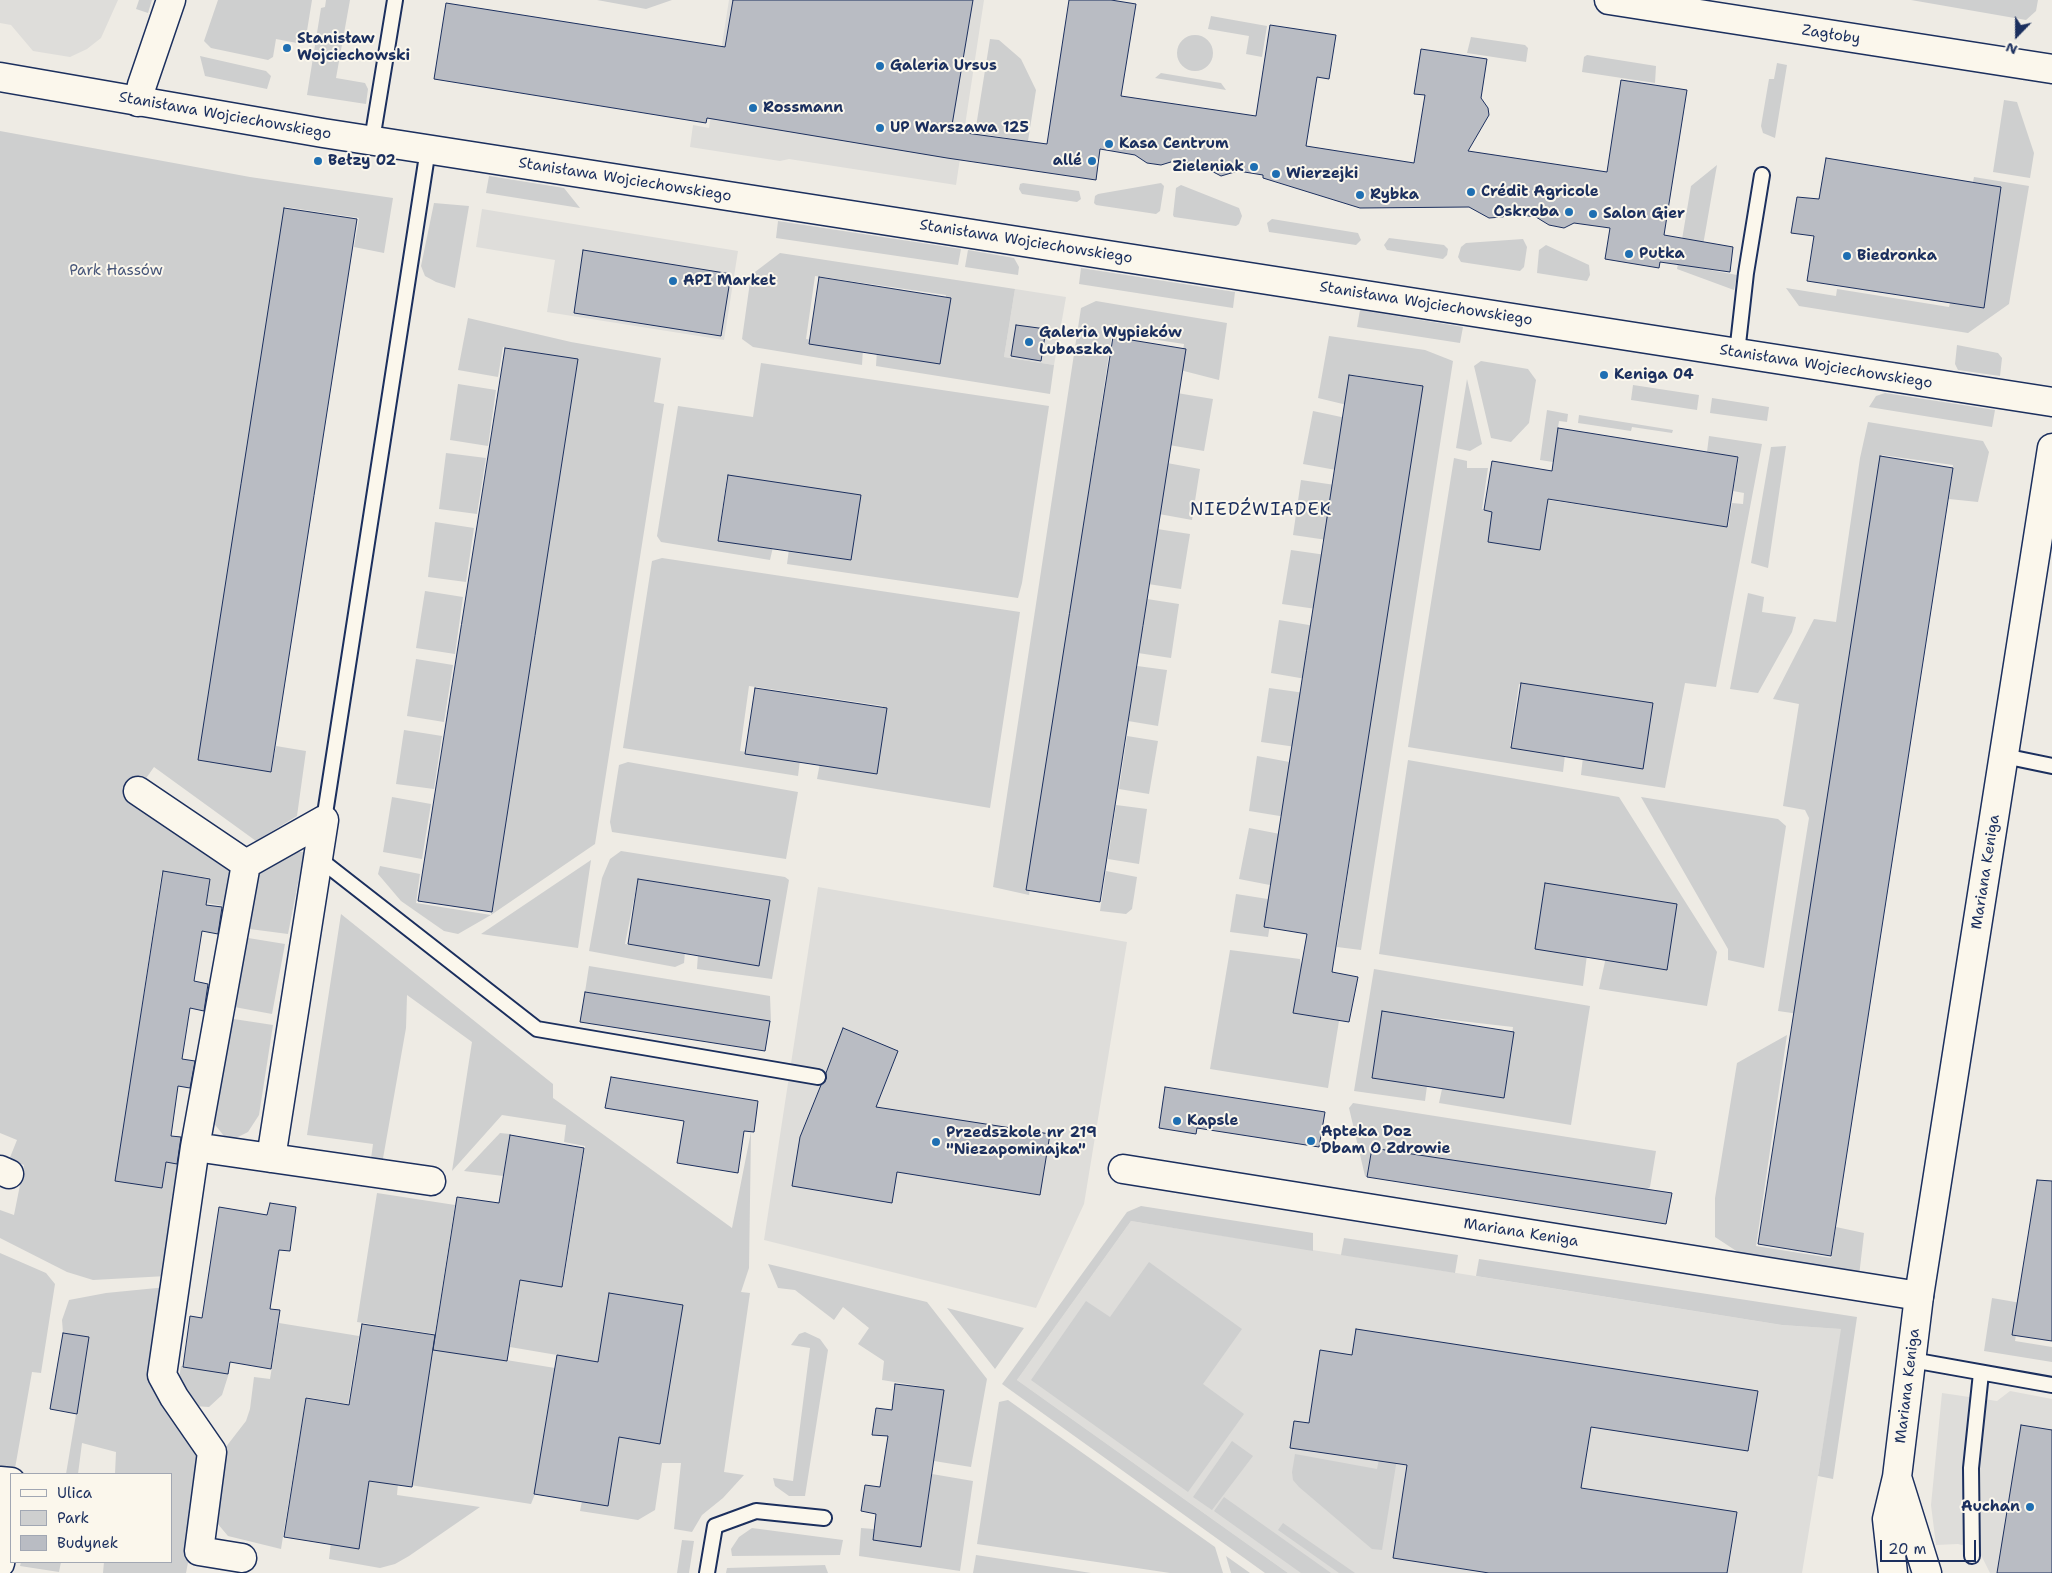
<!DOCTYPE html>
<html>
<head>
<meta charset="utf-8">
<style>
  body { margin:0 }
  #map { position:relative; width:2052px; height:1573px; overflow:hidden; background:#eeebe4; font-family:"Shantell Sans",sans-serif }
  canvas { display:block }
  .legend { position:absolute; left:10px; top:1473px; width:162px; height:90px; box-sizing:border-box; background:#fbf7ec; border:1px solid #a1a7b3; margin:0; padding:6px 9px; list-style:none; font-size:15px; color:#1b2f5e }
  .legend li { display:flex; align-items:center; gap:10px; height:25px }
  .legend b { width:25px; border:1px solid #a1a7b3 }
  .north { position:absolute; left:1992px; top:10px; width:50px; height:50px; -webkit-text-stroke:4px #fbf7ec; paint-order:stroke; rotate:202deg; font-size:14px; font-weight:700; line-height:20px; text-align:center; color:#1b2f5e }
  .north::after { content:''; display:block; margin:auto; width:18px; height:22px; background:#1b2f5e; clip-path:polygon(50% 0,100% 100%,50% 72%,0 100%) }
  .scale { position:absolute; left:1880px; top:1540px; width:96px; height:22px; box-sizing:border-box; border:2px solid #1b2f5e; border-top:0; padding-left:6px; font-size:15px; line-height:18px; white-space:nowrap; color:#1b2f5e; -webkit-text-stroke:4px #fbf7ec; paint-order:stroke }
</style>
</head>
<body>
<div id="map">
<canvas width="2052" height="1573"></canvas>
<ul class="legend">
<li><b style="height:6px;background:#fbf7ec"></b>Ulica</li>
<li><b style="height:14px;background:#cecfcf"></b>Park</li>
<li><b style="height:14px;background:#b9bcc3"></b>Budynek</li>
</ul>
<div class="north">N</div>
<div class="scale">20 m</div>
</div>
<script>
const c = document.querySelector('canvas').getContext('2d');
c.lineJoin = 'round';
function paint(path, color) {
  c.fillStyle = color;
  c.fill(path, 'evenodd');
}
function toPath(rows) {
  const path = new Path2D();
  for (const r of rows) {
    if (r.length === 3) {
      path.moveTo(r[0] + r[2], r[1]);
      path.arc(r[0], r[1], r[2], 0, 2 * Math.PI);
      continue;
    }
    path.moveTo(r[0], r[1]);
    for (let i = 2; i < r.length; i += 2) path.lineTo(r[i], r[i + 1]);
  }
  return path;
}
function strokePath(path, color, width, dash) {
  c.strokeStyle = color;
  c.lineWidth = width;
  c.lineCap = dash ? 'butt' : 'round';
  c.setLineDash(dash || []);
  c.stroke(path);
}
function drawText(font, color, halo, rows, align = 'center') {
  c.font = font + ' "Shantell Sans",sans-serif';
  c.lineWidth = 4;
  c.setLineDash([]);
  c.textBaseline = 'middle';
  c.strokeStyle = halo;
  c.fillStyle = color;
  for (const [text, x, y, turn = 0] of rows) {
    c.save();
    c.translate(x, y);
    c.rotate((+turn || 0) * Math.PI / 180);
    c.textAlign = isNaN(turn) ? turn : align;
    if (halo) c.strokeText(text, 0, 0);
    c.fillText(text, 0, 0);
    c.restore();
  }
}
paint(toPath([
  [0,0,118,0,101,38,87,49,70,57,33,51,11,25,0,23],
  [729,0,984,0,956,185,789,159,780,161,690,147,693,125,709,128],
  [482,209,738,251,724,340,547,312,555,260,476,247],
  [1015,289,1066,297,1054,365,1004,357],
  [818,887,1127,942,1084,1204,1036,1308,764,1240],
  [1131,1221,1782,1325,1842,1329,1802,1573,1288,1573,1017,1380],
  [2010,1391,2052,1399,2052,1573,1990,1573,1978,1549,1958,1544,1936,1545,1931,1505,1942,1393,1997,1401]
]), '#deddda');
paint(toPath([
  [139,0,152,0,148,13,136,9],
  [218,0,312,0,306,37,302,44,276,39,273,57,268,60,211,48,204,41],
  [326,0,350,0,336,78,365,83,368,89,366,104,307,95,321,8,325,7],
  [597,0,672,0,646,9],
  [1911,0,2038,0,2036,11,2026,20],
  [1211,16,1267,26,1262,57,1246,54,1249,36,1208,29],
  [1195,53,18],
  [1471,37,1525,45,1528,48,1526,62,1467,53],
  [990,39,999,40,1021,59,1036,90,1028,141,975,133],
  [1587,55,1656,66,1655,83,1582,72,1584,57],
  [200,56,266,71,271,76,267,89,205,76],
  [1777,63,1787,65,1775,138,1763,133,1761,126,1769,79,1774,79],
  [1161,73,1221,83,1226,90,1155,78],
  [2004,100,2017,102,2034,153,2030,178,1993,172],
  [0,131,250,177,393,198,384,253,354,247,359,218,285,207,199,760,271,771,276,746,306,751,297,816,256,841,154,767,135,794,234,868,224,906,206,903,210,878,162,871,116,1179,164,1161,181,1163,167,1276,93,1280,67,1272,0,1238,0,1210,14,1215,24,1165,9,1160,17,1140,0,1133],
  [1717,165,1699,268,1737,275,1734,290,1677,269,1691,186],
  [489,176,564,188,580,208,486,193],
  [1974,177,2029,186,2009,304,1968,333,1799,306,1786,288,1836,296,1837,289,1949,307,1950,303,1984,308,2001,187,1973,182],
  [1023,183,1079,191,1081,199,1077,202,1022,194,1019,189,1020,184],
  [1161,183,1164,186,1160,211,1156,214,1096,205,1094,203,1095,196,1098,194],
  [1181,185,1239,208,1242,216,1239,224,1236,226,1174,217,1173,215,1176,188],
  [434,203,469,206,455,288,436,282,425,276,421,266],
  [1272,219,1358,233,1361,240,1356,245,1269,232,1267,223],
  [778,221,961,249,958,265,776,238],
  [1389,238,1444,245,1448,249,1447,255,1443,259,1387,250,1384,245],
  [1523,239,1527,247,1524,267,1520,271,1461,262,1458,257,1461,247,1466,243],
  [1546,245,1589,265,1590,275,1587,281,1537,273,1539,250],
  [968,250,1014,258,1019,267,1018,275,965,267],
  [780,253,1015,289,1004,357,1054,365,1050,394,876,366,877,350,937,359,946,295,815,276,806,339,863,348,862,365,753,347,742,339,751,275],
  [1081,268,1235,292,1233,308,1079,284],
  [1096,301,1227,323,1219,380,1180,370,1184,344,1112,333,1029,895,993,887,1081,308],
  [1360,310,1463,327,1460,343,1357,327],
  [468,318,571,342,661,358,654,402,664,404,595,844,491,915,458,934,444,931,401,901,378,874,380,866,420,874,416,903,491,915,578,360,503,347,498,377,458,370],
  [1329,336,1425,350,1453,361,1361,950,1337,947,1420,385,1352,375,1347,405,1318,398],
  [1957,345,1998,353,2002,358,2000,376,1958,370,1955,364],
  [1481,361,1528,369,1536,380,1529,423,1511,442,1491,438,1474,366],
  [761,363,1049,406,1022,583,1018,598,787,564,789,549,860,497,727,477,718,539,773,547,770,560,661,542,657,536,678,406,753,417],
  [1467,379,1482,444,1470,451,1456,448],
  [458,384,496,390,488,446,450,440],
  [1633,385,1699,395,1697,410,1631,400],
  [1177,393,1213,399,1204,451,1169,445],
  [1885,393,1995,410,1992,427,1869,407,1876,396],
  [1712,398,1769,407,1767,421,1710,413],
  [1547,410,1568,414,1567,422,1559,421,1553,462,1540,460],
  [1313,411,1346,418,1336,470,1303,464],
  [1579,415,1673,430,1672,433,1632,427,1631,431,1578,423],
  [1868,422,1983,441,1989,452,1978,502,1949,499,1953,465,1882,455,1799,1014,1778,1011,1809,818,1805,810,1783,806,1799,704,1773,699,1814,619,1836,622,1860,458],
  [1709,436,1762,444,1716,687,1685,683,1665,788,1581,775,1583,757,1650,703,1519,684,1510,746,1565,755,1563,772,1408,747,1454,458,1467,461,1467,468,1488,468,1482,509,1493,513,1540,548,1548,500,1728,527,1732,503,1743,504,1744,493,1733,491,1739,457,1707,452],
  [1786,446,1768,568,1751,563,1771,447],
  [446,453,486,458,477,514,439,509],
  [1167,463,1200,469,1192,520,1159,514],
  [1301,480,1335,485,1327,540,1293,535],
  [435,522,474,528,466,582,428,577],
  [1157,529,1190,534,1181,589,1148,584],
  [1291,550,1326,555,1316,609,1282,604],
  [662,558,1020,612,990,808,817,779,820,763,873,771,883,706,749,686,740,751,800,760,798,776,623,748,652,561],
  [425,591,463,597,455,654,416,648],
  [1748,593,1764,597,1762,612,1796,617,1792,632,1758,693,1730,689],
  [1147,599,1179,604,1171,658,1138,653],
  [1279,620,1315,626,1306,679,1271,673],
  [416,659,453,665,444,722,407,716],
  [1137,666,1167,670,1158,726,1128,721],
  [1269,688,1305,693,1296,747,1261,742],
  [404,730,442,736,434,789,396,784],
  [1127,736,1158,741,1149,794,1119,789],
  [1257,756,1295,763,1286,817,1249,811],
  [1408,760,1619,797,1717,952,1707,1006,1599,989,1606,957,1545,886,1535,947,1587,955,1583,986,1379,954],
  [628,762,798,792,786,859,612,832,610,822,619,765],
  [392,797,431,804,422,859,383,852],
  [1641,797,1778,819,1786,826,1764,968,1728,960,1728,949],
  [1116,805,1147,809,1139,864,1108,859],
  [1249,828,1285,835,1275,886,1239,879],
  [288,851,304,852,288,934,242,928,255,875],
  [621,851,785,877,789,880,772,979,697,969,698,954,757,963,770,899,638,879,625,944,685,952,684,963,675,967,589,951,602,878,610,859],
  [591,860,578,948,481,934],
  [1106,871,1137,877,1132,909,1126,914,1100,911],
  [1236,894,1274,900,1268,937,1230,932],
  [341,914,553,1084,553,1098,732,1228,751,1132,749,1268,741,1292,750,1293,724,1472,744,1475,723,1498,702,1515,692,1532,674,1529,681,1463,662,1463,655,1510,638,1520,580,1511,582,1501,608,1505,619,1436,598,1362,510,1347,521,1278,563,1285,585,1146,564,1142,566,1125,502,1115,452,1171,472,1042,407,995,406,1028,382,1164,370,1166,373,1144,307,1135],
  [242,937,285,944,272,1014,229,1006],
  [1230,950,1300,959,1301,967,1293,1013,1339,1021,1328,1088,1210,1069],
  [589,966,770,996,771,1022,585,992],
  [1374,969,1590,1006,1571,1125,1439,1103,1442,1089,1504,1098,1513,1027,1382,1012,1372,1077,1427,1086,1425,1101,1354,1091],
  [227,1018,273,1025,259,1115,248,1132,236,1138,224,1136,212,1121],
  [1787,1035,1756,1246,1831,1258,1836,1227,1864,1233,1859,1276,1744,1256,1715,1237,1715,1198,1737,1063],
  [1353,1103,1656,1151,1650,1187,1646,1190,1372,1148,1367,1177,1365,1176,1349,1108],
  [500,1133,510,1134,503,1176,464,1171],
  [377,1193,455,1205,435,1334,357,1322],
  [1141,1206,1313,1233,1313,1251,1131,1221,1017,1380,1288,1573,1265,1573,1002,1384,1127,1212],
  [1344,1238,1458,1255,1455,1273,1341,1255],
  [0,1253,46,1273,55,1284,41,1373,32,1372,14,1474,0,1471],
  [1479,1259,1857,1317,1833,1479,1818,1476,1841,1329,1782,1325,1476,1276],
  [1149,1262,1242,1329,1203,1384,1244,1414,1188,1492,1031,1380,1086,1301,1110,1317],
  [768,1264,927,1302,987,1379,971,1467,934,1461,944,1390,882,1380,884,1361,858,1344,869,1328,843,1307,834,1320,795,1290,778,1288],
  [167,1287,156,1361,195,1443,202,1464,194,1531,186,1573,103,1573,104,1562,171,1562,171,1474,115,1474,116,1452,82,1443,78,1474,66,1474,89,1337,63,1333,62,1320,69,1300,106,1293],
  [1992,1298,2021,1303,2015,1341,2052,1347,2052,1362,1984,1351],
  [947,1308,1024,1328,995,1369],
  [279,1323,359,1336,348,1404,306,1397,281,1549,228,1536,217,1523,213,1496,222,1452,246,1421,250,1409,254,1377,270,1379],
  [805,1332,820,1339,828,1350,805,1496,789,1496,775,1486,773,1478,793,1481,810,1348,791,1345,799,1334],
  [433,1348,555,1368,535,1494,531,1504,410,1485],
  [181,1366,229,1373,222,1395,209,1407,194,1406,177,1389],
  [1008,1400,1215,1547,1223,1573,1170,1573,977,1544,999,1402],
  [1232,1441,1253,1456,1212,1510,1193,1497],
  [1381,1450,1398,1453,1382,1550,1372,1549,1299,1487,1293,1480,1292,1472,1295,1454,1377,1469],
  [932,1474,973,1481,960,1571,859,1556,861,1528,874,1529,873,1540,921,1547],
  [369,1478,398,1483,397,1495,480,1507,409,1556,395,1564,380,1568,329,1559,331,1542],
  [1224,1497,1331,1573,1301,1573,1214,1511],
  [1283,1523,1355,1573,1339,1573,1278,1530],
  [752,1528,843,1540,840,1555,732,1556,731,1549,739,1537],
  [682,1540,694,1541,689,1573,677,1573],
  [976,1555,1091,1573,973,1573],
  [1226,1556,1250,1573,1231,1573],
  [21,1562,61,1562,59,1572,20,1566],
  [825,1565,828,1573,726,1573,727,1568]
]), '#cecfcf');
const building = toPath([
  [733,0,973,0,951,131,1047,144,1069,0,1111,0,1136,4,1121,96,1256,116,1270,25,1336,35,1329,79,1317,77,1306,146,1414,163,1425,95,1414,94,1421,49,1487,59,1481,98,1488,108,1489,115,1468,151,1607,172,1621,80,1687,90,1664,235,1733,247,1730,272,1660,262,1659,268,1605,259,1610,228,1574,223,1564,228,1549,225,1536,217,1515,214,1502,217,1489,218,1469,207,1360,208,1263,178,1263,175,1238,171,1221,176,1198,164,1174,161,1161,165,1147,163,1135,155,1100,149,1096,180,947,158,707,118,706,123,434,79,446,3,725,47,733,0],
  [1826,158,2001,187,1984,308,1807,281,1814,236,1791,233,1797,197,1819,199,1826,158],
  [284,208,357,219,271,772,198,760,284,208],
  [583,250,731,274,721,336,574,313,583,250],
  [819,277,951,298,940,364,809,344,819,277],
  [1016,325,1046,329,1041,361,1011,356,1016,325],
  [1113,337,1186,349,1100,902,1026,890,1113,337],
  [505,348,578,359,492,912,418,901,505,348],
  [1349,375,1423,386,1332,972,1358,977,1349,1022,1293,1013,1307,934,1264,927,1349,375],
  [1558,428,1738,457,1727,527,1548,499,1540,550,1488,542,1492,512,1484,510,1492,461,1552,471,1558,428],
  [1880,456,1953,468,1831,1256,1758,1244,1880,456],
  [728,475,861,495,851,560,718,541,728,475],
  [1521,683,1653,703,1643,769,1511,748,1521,683],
  [755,688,887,708,877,774,745,754,755,688],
  [163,871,210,879,206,905,222,907,218,934,202,931,194,981,208,984,204,1011,190,1008,182,1059,195,1061,190,1088,178,1086,171,1136,181,1137,177,1164,166,1162,162,1188,115,1181,163,871],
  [638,879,770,900,759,966,628,944,638,879],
  [1545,883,1677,904,1667,970,1535,949,1545,883],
  [585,992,770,1021,765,1051,580,1022,585,992],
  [1382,1011,1514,1032,1504,1098,1372,1078,1382,1011],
  [843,1028,898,1051,876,1107,1050,1134,1040,1195,897,1172,892,1203,792,1186,800,1137,821,1085,826,1079,826,1073,843,1028],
  [611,1077,758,1101,754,1132,744,1131,738,1173,677,1163,684,1121,605,1108,611,1077],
  [1165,1087,1325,1112,1319,1147,1197,1128,1196,1134,1159,1128,1165,1087],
  [510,1135,584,1148,562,1287,520,1280,507,1361,433,1350,457,1197,499,1203,510,1135],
  [1372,1148,1672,1193,1666,1224,1367,1177,1372,1148],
  [2037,1180,2052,1181,2052,1341,2012,1335,2037,1180],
  [270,1203,296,1207,290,1251,279,1250,270,1309,280,1310,271,1369,230,1362,228,1374,183,1367,190,1316,202,1318,219,1207,267,1215,270,1203],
  [609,1293,683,1305,660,1444,619,1437,608,1506,534,1494,557,1355,598,1362,609,1293],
  [362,1324,435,1335,412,1487,369,1481,359,1549,284,1537,306,1398,349,1405,362,1324],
  [1356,1329,1758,1391,1748,1451,1591,1427,1581,1488,1737,1512,1727,1573,1489,1573,1393,1558,1407,1465,1290,1448,1294,1421,1309,1423,1320,1350,1352,1355,1356,1329],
  [63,1333,89,1337,77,1414,50,1409,63,1333],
  [895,1384,944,1390,921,1547,873,1540,876,1514,861,1511,865,1485,880,1487,888,1436,872,1435,876,1408,892,1410,895,1384],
  [2021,1425,2052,1430,2052,1573,1997,1573,2021,1425]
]);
paint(building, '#b9bcc3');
strokePath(building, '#1b2f5e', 1);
const service = toPath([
  [372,140,395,0],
  [1737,353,1746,273,1762,175],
  [2004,756,2052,766],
  [324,820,428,149],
  [318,858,537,1029,818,1077],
  [1912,1360,2052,1385],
  [1972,1556,1971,1468,1981,1373],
  [707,1573,715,1526,756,1511,824,1518]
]);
const minor = toPath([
  [1609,0,2052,69],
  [138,102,142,85,171,0],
  [138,791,246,864],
  [195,1147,431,1181],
  [271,1158,324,820],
  [1123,1169,1919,1296],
  [0,1170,9,1174],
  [0,1481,11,1482],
  [242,1558,199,1551,212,1452,174,1397,162,1375,195,1147,246,864,324,820],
  [0,1563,11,1500]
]);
const tertiary = toPath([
  [0,77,323,133,2052,402],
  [1897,1477,1927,1573],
  [1893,1573,1887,1519,1897,1477,1919,1296,2052,448]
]);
strokePath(service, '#1b2f5e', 18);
strokePath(minor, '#1b2f5e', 31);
strokePath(tertiary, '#1b2f5e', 31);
strokePath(service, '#fbf7ec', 14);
strokePath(minor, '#fbf7ec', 28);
strokePath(tertiary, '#fbf7ec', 28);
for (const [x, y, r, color] of [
  [287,48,5,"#1f6fb2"],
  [880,66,5,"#1f6fb2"],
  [753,108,5,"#1f6fb2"],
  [880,128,5,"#1f6fb2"],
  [1109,144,5,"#1f6fb2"],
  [318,161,5,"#1f6fb2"],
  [1092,161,5,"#1f6fb2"],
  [1254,167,5,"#1f6fb2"],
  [1276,174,5,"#1f6fb2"],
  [1471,192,5,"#1f6fb2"],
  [1360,195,5,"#1f6fb2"],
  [1569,212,5,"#1f6fb2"],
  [1593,214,5,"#1f6fb2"],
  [1629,254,5,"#1f6fb2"],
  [1847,256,5,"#1f6fb2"],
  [673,281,5,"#1f6fb2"],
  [1029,342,5,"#1f6fb2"],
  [1604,375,5,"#1f6fb2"],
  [1177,1121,5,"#1f6fb2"],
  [1311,1141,5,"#1f6fb2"],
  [936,1142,5,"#1f6fb2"],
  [2030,1507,5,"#1f6fb2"]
]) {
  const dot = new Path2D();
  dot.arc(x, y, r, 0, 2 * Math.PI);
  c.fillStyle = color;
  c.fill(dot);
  strokePath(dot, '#fbf7ec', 2);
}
drawText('15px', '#1b2f5e', '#fbf7ec', [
  ["Zagłoby",1831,35,9],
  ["Stanisława Wojciechowskiego",225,116,10],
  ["Stanisława Wojciechowskiego",625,180,9],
  ["Stanisława Wojciechowskiego",1026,242,9],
  ["Stanisława Wojciechowskiego",1426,304,9],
  ["Stanisława Wojciechowskiego",1826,367,9],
  ["Mariana Keniga",1986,872,-81],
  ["Mariana Keniga",1521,1233,9],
  ["Mariana Keniga",1908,1386,-83]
]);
drawText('bold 15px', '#1b2f5e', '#fbf7ec', [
  ["Stanisław",297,39],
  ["Wojciechowski",297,56],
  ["Galeria Ursus",890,66],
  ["Rossmann",763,108],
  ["UP Warszawa 125",890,128],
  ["Kasa Centrum",1119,144],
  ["Bełzy 02",328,161],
  ["allé",1082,161,"right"],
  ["Zieleniak",1244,167,"right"],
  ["Wierzejki",1286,174],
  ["Crédit Agricole",1481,192],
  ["Rybka",1370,195],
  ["Oskroba",1559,212,"right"],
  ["Salon Gier",1603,214],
  ["Putka",1639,254],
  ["Biedronka",1857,256],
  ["API Market",683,281],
  ["Galeria Wypieków",1039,333],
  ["Lubaszka",1039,350],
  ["Keniga 04",1614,375],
  ["Kapsle",1187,1121],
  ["Apteka Doz",1321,1132],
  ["Dbam O Zdrowie",1321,1149],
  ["Przedszkole nr 219",946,1133],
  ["\"Niezapominajka\"",946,1150],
  ["Auchan",2020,1507,"right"]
], 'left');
drawText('15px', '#48577a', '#fbf7ec', [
  ["Park Hassów",116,271]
]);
c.letterSpacing = '1px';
drawText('18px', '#1b2f5e', '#fbf7ec', [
  ["NIEDŹWIADEK",1261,510]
]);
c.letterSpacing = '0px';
</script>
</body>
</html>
